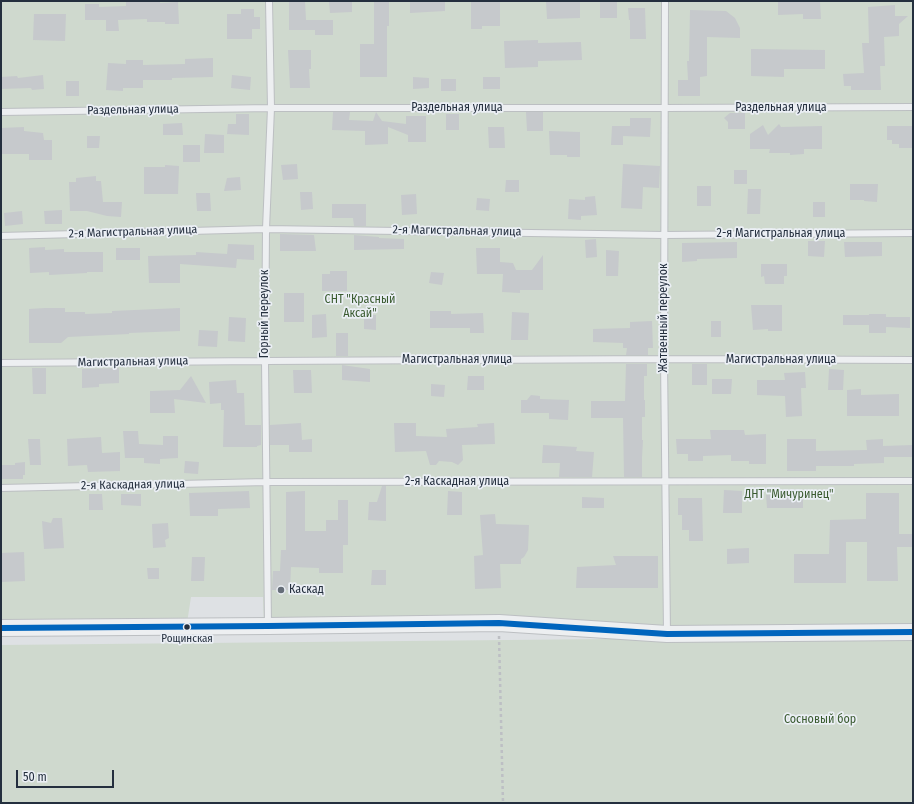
<!DOCTYPE html>
<html>
<head>
<meta charset="utf-8">
<style>
  body { margin:0 }
  #map { position:relative; width:914px; height:804px; overflow:hidden; background:#dee1e4; font-family:"Fira Sans Condensed",sans-serif }
  canvas { display:block }
  .frame { position:absolute; inset:0; border:2px solid #242f3e; pointer-events:none }
  .scale { position:absolute; left:16px; top:770px; width:98px; height:18px; box-sizing:border-box; border:2px solid #242f3e; border-top:0; padding-left:5px; font-size:12px; line-height:14px; white-space:nowrap; color:#242f3e; -webkit-text-stroke:3px #ebeff5; paint-order:stroke }
</style>
</head>
<body>
<div id="map">
<canvas width="914" height="804"></canvas>
<div class="frame"></div>
<div class="scale">50 m</div>
</div>
<script>
const c = document.querySelector('canvas').getContext('2d');
c.lineJoin = 'round';
function paint(path, color) {
  c.fillStyle = color;
  c.fill(path, 'evenodd');
}
function toPath(rows) {
  const path = new Path2D();
  for (const r of rows) {
    path.moveTo(r[0], r[1]);
    for (let i = 2; i < r.length; i += 2) path.lineTo(r[i], r[i + 1]);
  }
  return path;
}
function strokePath(path, color, width, dash) {
  c.strokeStyle = color;
  c.lineWidth = width;
  c.lineCap = dash ? 'butt' : 'round';
  c.setLineDash(dash || []);
  c.stroke(path);
}
function drawText(font, color, halo, rows, align = 'center') {
  c.font = font + ' "Fira Sans Condensed",sans-serif';
  c.lineWidth = 3.5;
  c.setLineDash([]);
  c.textBaseline = 'middle';
  c.strokeStyle = halo;
  c.fillStyle = color;
  for (const [text, x, y, turn = 0] of rows) {
    c.save();
    c.translate(x, y);
    c.rotate((+turn || 0) * Math.PI / 180);
    c.textAlign = isNaN(turn) ? turn : align;
    if (halo) c.strokeText(text, 0, 0);
    c.fillText(text, 0, 0);
    c.restore();
  }
}
paint(toPath([
  [1,1,913,1,913,625,264,628,263,597,191,597,187,623,1,624],
  [913,636,913,803,1,803,1,645]
]), '#cfd9ce');
paint(toPath([
  [126,1,160,1,160,3,178,2,179,24,165,24,165,22,147,22,147,19,118,20,119,31,106,31,106,20,85,20,85,4,99,4,99,7,126,6],
  [289,1,305,1,306,20,333,20,333,35,315,35,315,30,289,30],
  [329,1,352,1,352,12,330,13],
  [374,1,389,1,389,26,387,26,387,77,360,77,360,44,374,44],
  [410,1,445,1,445,11,410,13],
  [471,1,500,1,500,26,482,26,482,29,471,29],
  [546,1,580,1,580,18,547,19],
  [600,1,617,1,617,18,600,18],
  [778,1,820,1,821,19,803,19,803,14,778,15],
  [895,5,895,16,908,16,899,24,899,36,884,37,885,66,880,66,881,90,851,90,851,86,844,86,843,74,864,73,862,43,869,43,868,7],
  [628,8,645,8,646,39,630,39,630,20,629,20],
  [241,9,254,9,254,17,260,17,260,29,252,29,252,39,227,39,227,14,241,14],
  [690,10,726,11,735,18,740,28,740,38,707,37,707,76,700,77,700,96,678,96,678,80,688,80,687,61,689,61],
  [34,14,66,14,65,41,33,40],
  [538,40,538,43,581,42,582,60,538,61,538,67,505,68,504,41],
  [751,49,825,50,825,69,784,69,784,77,751,76],
  [288,50,311,50,311,69,309,69,310,88,290,88],
  [213,58,213,77,172,78,172,80,143,80,143,88,123,88,123,91,106,90,108,63,126,64,126,60,143,60,143,65,185,64,185,59],
  [43,75,44,89,32,90,31,88,1,89,1,77,17,76,18,78],
  [232,75,251,77,250,90,231,88],
  [413,77,429,78,429,88,413,89],
  [483,77,500,77,500,89,483,89],
  [441,79,456,79,456,91,441,91],
  [66,81,79,81,79,96,66,96],
  [333,112,350,112,349,120,373,121,376,112,382,121,406,124,406,116,426,116,426,142,408,142,408,135,388,127,388,144,365,145,365,131,332,130],
  [526,112,543,112,543,131,527,131],
  [730,113,745,113,745,129,728,129,728,122,724,118],
  [236,114,249,114,249,135,227,134,228,124,236,124],
  [446,114,459,114,459,130,446,130],
  [630,118,651,118,650,137,623,136,623,145,611,145,612,126,630,126],
  [182,123,183,135,163,135,163,124],
  [779,124,781,127,822,126,822,149,804,149,804,154,790,155,790,153,769,153,770,149,750,149,750,134,763,125,768,135],
  [887,126,913,126,913,148,899,148,899,144,892,144,892,140,887,140],
  [24,127,24,131,43,133,44,140,52,140,52,160,29,160,29,154,1,154,1,128],
  [488,127,504,127,505,148,489,148],
  [549,131,580,132,580,157,567,157,567,155,550,155],
  [205,134,224,135,224,153,204,153],
  [87,136,100,136,99,148,87,148],
  [183,145,200,145,200,162,183,162],
  [297,164,298,179,283,180,281,165],
  [623,164,660,166,659,188,643,187,642,209,621,208],
  [165,165,179,166,178,194,144,194,144,167,165,167],
  [734,170,747,170,747,184,734,184],
  [96,176,96,181,101,181,103,202,122,202,121,217,107,216,87,211,70,211,69,182,76,182,76,178],
  [240,177,241,190,224,191,227,178],
  [506,180,519,180,519,192,505,192],
  [850,184,878,184,877,202,864,201,864,200,850,200],
  [697,186,711,186,711,206,697,206],
  [748,189,761,189,760,214,747,214],
  [300,192,312,192,313,209,301,210],
  [196,193,210,193,211,211,197,211],
  [416,194,417,214,402,215,401,195],
  [595,196,597,215,581,216,581,220,568,219,569,199,585,200,585,197],
  [477,198,490,199,489,211,476,210],
  [813,202,825,202,825,217,813,217],
  [332,204,366,204,366,226,354,226,353,218,332,218],
  [62,210,62,224,45,224,44,211],
  [22,211,23,224,5,226,4,213],
  [280,234,314,235,316,251,280,251],
  [354,235,379,237,379,238,404,239,404,249,354,250],
  [596,239,597,257,586,258,585,240],
  [808,241,825,241,824,257,808,256],
  [737,242,737,258,697,259,697,261,682,262,682,243],
  [844,242,882,242,882,256,845,257],
  [228,244,254,245,254,260,237,259,236,268,180,264,180,283,149,283,148,256,196,255,196,252,227,254],
  [45,247,45,250,64,249,64,252,103,252,103,272,87,272,87,273,49,275,49,272,30,273,29,248],
  [116,248,140,248,140,260,116,260],
  [476,248,500,248,500,262,513,263,516,270,532,270,543,255,543,290,520,290,520,293,502,292,503,274,477,274],
  [606,250,619,251,618,276,606,276],
  [761,264,787,264,787,276,784,276,784,284,765,284,764,276,761,277],
  [330,271,347,271,347,291,322,291,322,274,330,274],
  [431,272,444,273,442,285,429,283],
  [284,293,304,293,304,322,284,322],
  [751,305,782,305,782,331,768,331,768,329,753,330],
  [45,308,65,308,65,312,85,312,85,314,112,313,112,311,180,308,180,331,129,333,129,334,68,337,61,343,29,343,29,309],
  [430,311,451,311,451,314,483,313,484,333,470,333,470,328,430,328],
  [512,312,529,313,528,340,511,340],
  [326,314,327,337,312,338,312,315],
  [869,314,886,314,886,317,910,317,910,328,886,327,886,333,869,333,869,325,843,325,843,315,869,315],
  [364,315,376,315,376,330,364,329],
  [229,317,246,318,245,342,228,341],
  [652,321,653,348,648,348,648,355,626,355,627,348,623,348,623,343,593,342,593,329,630,328,630,322],
  [711,321,721,321,721,337,711,337],
  [199,330,218,331,217,347,198,346],
  [336,333,348,333,348,356,336,356],
  [626,364,647,364,647,376,644,376,644,400,645,400,645,417,642,417,642,440,643,440,642,458,642,477,624,477,623,418,591,418,591,401,625,401],
  [692,364,707,364,707,385,692,385],
  [342,365,370,369,370,382,342,380],
  [32,368,46,368,46,394,33,394],
  [119,368,119,383,99,384,99,387,82,388,82,369],
  [829,369,844,370,843,390,828,390],
  [293,370,311,370,312,393,294,393],
  [805,372,806,388,801,388,802,416,786,417,785,396,757,395,757,380,785,380,784,373],
  [191,376,206,403,174,399,175,413,150,413,150,391,180,390],
  [468,376,484,376,484,390,467,390],
  [712,379,732,379,731,394,712,394],
  [236,380,237,393,244,393,245,425,261,425,261,445,257,446,257,447,223,447,224,410,221,410,221,403,210,404,209,382],
  [431,384,445,385,444,397,431,396],
  [861,389,861,395,899,394,899,416,847,416,847,390],
  [531,395,540,396,540,399,569,400,568,420,549,419,549,413,521,413,521,400,527,400],
  [301,423,302,440,312,439,312,452,289,452,289,445,270,445,270,425],
  [394,423,416,423,416,436,447,437,446,429,478,427,477,424,494,423,495,444,462,445,463,460,458,465,452,462,439,461,436,465,430,465,426,451,395,452],
  [710,430,744,430,745,435,766,434,766,464,749,464,749,461,731,461,731,455,703,456,703,461,688,461,688,454,677,454,676,439,711,439],
  [123,431,138,431,139,444,163,445,163,436,178,436,178,458,160,459,160,464,144,463,144,458,125,458],
  [101,437,102,453,120,452,120,471,88,472,87,465,68,466,67,439],
  [28,439,40,439,41,465,30,465],
  [787,439,816,439,816,451,867,450,866,440,883,439,883,446,913,445,913,457,884,457,884,463,854,464,854,466,816,466,816,471,787,471],
  [543,445,577,447,576,451,594,452,592,477,559,477,560,463,542,463],
  [185,461,199,462,198,474,184,473],
  [25,462,25,475,23,475,23,479,1,479,1,465,15,465,15,463],
  [382,486,386,486,386,521,368,520,369,502,377,502],
  [724,490,742,491,742,513,723,513],
  [249,491,250,508,218,509,218,516,190,516,189,493],
  [305,491,305,531,326,531,326,520,338,520,338,500,348,500,348,545,343,545,343,573,319,573,319,568,291,567,290,590,272,590,273,571,280,571,281,550,286,550,286,492],
  [448,491,462,492,462,515,447,515],
  [866,493,899,493,899,534,913,534,913,547,897,547,898,581,867,581,867,542,846,542,846,583,794,583,794,554,829,554,830,520,866,519],
  [89,494,102,494,103,510,89,510],
  [121,494,141,494,141,506,121,505],
  [803,494,803,508,767,508,766,495],
  [582,497,604,498,604,508,582,508],
  [678,498,702,498,703,541,689,541,689,530,682,530,682,515,678,515],
  [495,514,496,524,529,525,528,550,524,557,521,559,521,564,500,564,501,588,475,589,474,556,483,555,480,515],
  [53,518,62,518,64,548,44,549,42,521,51,523],
  [168,523,169,538,165,540,166,547,153,548,152,524],
  [749,548,749,563,727,564,727,549],
  [24,552,25,581,1,582,1,553],
  [613,556,658,556,658,588,576,588,577,567,616,565],
  [192,557,205,557,204,581,191,581],
  [147,568,159,568,159,579,148,579],
  [372,570,386,570,386,585,371,585]
]), '#c6c9cc');
const service = toPath([
  [665,1,664,359,667,633],
  [1,112,271,108,664,108,913,107],
  [1,236,266,229,664,235,913,233],
  [1,363,265,361,664,359,913,360],
  [1,488,267,482,913,481],
  [268,625,265,361,266,229,271,108,269,1]
]);
const tertiary = toPath([
  [1,628,268,626,499,623,667,634,913,632]
]);
strokePath(service, '#bcbfc2', 8);
strokePath(tertiary, '#bcbfc2', 18);
strokePath(toPath([
  [499,636,503,803]
]), '#bdbfc4', 2.5, [3, 3]);
strokePath(service, '#edeff1', 6);
strokePath(tertiary, '#edeff1', 16);
strokePath(toPath([
  [1,628,268,626,499,623,667,634,913,632]
]), '#0065bd', 6);
for (const [x, y, r, color] of [
  [281,590,4,"#656d78"],
  [187,627,3.5,"#242f3e"]
]) {
  const dot = new Path2D();
  dot.arc(x, y, r, 0, 2 * Math.PI);
  c.fillStyle = color;
  c.fill(dot);
  strokePath(dot, '#ebeff5', 1.5);
}
drawText('11px', '#242f3e', '#ebeff5', [
  ["Рощинская",187,639]
]);
drawText('12px', '#242f3e', '#ebeff5', [
  ["Раздельная улица",457,108],
  ["Раздельная улица",781,108],
  ["Раздельная улица",133,110,-1],
  ["2-я Магистральная улица",457,231,1],
  ["2-я Магистральная улица",133,232,-2],
  ["2-я Магистральная улица",781,234],
  ["Горный переулок",265,314,-90],
  ["Жатвенный переулок",664,318,-90],
  ["Магистральная улица",457,360],
  ["Магистральная улица",781,360],
  ["Магистральная улица",133,362,-1],
  ["2-я Каскадная улица",457,482],
  ["2-я Каскадная улица",133,485,-1]
]);
drawText('12px', '#3a5b30', '#ebeff5', [
  ["СНТ \"Красный",360,300],
  ["Аксай\"",360,314],
  ["ДНТ \"Мичуринец\"",789,495],
  ["Сосновый бор",820,720]
]);
drawText('12px', '#242f3e', '#ebeff5', [
  ["Каскад",289,590]
], 'left');
</script>
</body>
</html>
